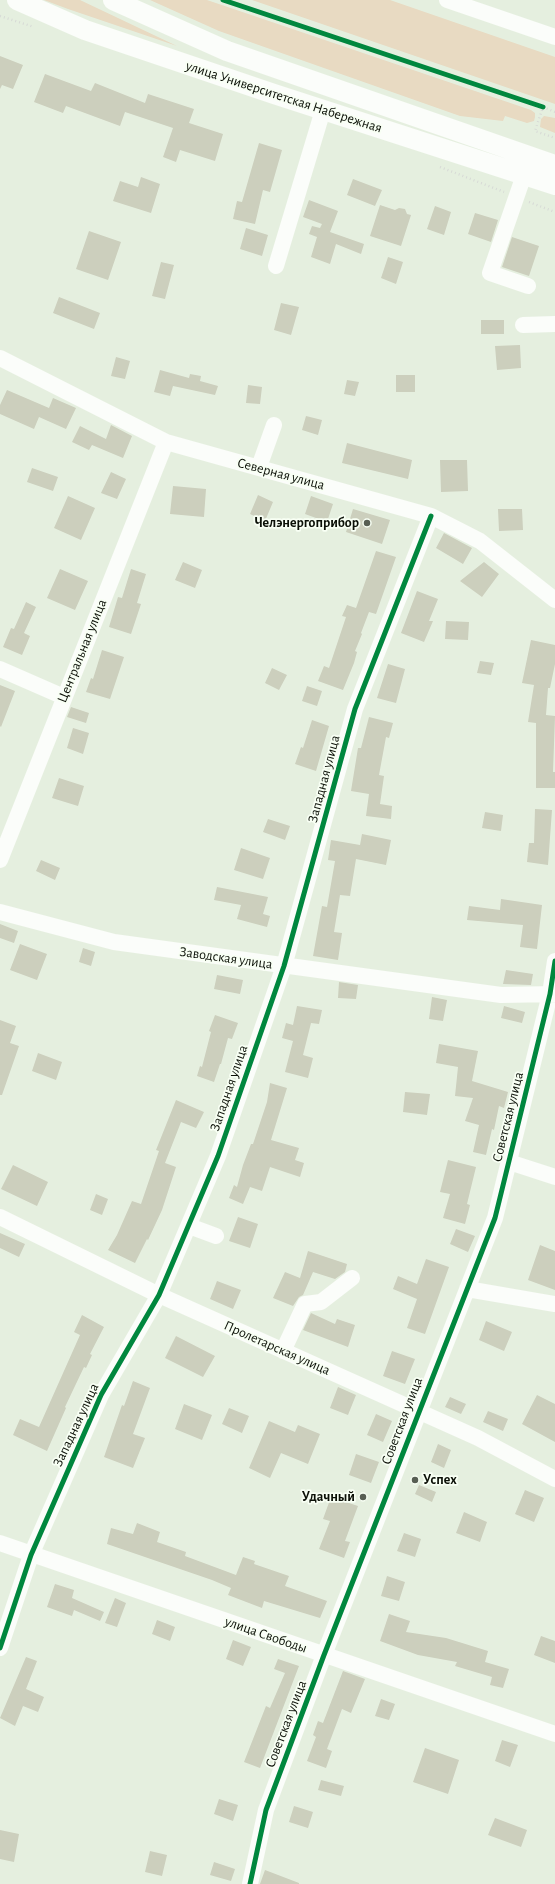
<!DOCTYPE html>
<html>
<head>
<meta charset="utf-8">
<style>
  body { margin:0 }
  canvas { display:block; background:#e5efdf }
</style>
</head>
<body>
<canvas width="555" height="1884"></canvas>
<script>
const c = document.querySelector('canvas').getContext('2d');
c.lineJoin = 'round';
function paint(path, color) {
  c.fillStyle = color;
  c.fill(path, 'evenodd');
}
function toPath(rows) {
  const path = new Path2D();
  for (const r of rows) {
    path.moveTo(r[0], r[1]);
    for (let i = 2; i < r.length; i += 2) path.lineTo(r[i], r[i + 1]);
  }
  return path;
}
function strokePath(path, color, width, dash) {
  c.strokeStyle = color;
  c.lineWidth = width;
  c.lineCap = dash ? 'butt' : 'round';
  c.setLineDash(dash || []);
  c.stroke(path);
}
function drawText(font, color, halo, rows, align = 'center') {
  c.font = font + ' "Alegreya Sans",sans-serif';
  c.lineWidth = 3.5;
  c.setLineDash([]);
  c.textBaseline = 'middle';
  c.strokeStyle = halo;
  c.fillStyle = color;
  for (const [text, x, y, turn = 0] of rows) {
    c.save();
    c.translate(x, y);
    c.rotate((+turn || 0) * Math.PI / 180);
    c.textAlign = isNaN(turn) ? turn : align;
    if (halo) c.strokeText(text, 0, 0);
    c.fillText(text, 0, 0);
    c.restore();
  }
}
paint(toPath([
  [44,0,80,0,177,46,68,9],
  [150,0,207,0,531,110,535,113,535,117,534,121,527,123,505,116,503,121,460,116,219,31],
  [252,0,390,0,555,57,555,104],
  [544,116,555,118,555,133,540,127,541,119]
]), '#e8dac2');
paint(toPath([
  [0,56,23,65,13,89,2,85,0,89],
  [45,74,91,91,95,83,145,103,148,94,194,109,189,123,223,134,215,161,180,150,176,162,163,157,173,128,125,112,120,126,66,106,63,113,34,102],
  [259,143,282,150,270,192,263,190,255,224,233,219,237,201,242,202],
  [141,177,160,184,151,213,113,201,120,181,138,187],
  [353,179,382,190,375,206,347,195],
  [309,200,338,211,330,232,364,244,361,254,336,244,330,264,311,257,317,237,309,234,312,226,320,228,322,224,303,217],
  [380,205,395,210,399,208,405,209,407,214,411,215,401,246,370,236],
  [435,206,451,212,444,235,427,229],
  [475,213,498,220,491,242,468,234],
  [246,228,268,235,262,256,240,249],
  [89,231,121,242,108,280,76,269],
  [512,237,539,246,529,276,502,267],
  [388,257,403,262,396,284,381,278],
  [161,262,174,265,165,299,152,296],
  [59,297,100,313,94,329,53,313],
  [281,303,299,307,291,335,274,330],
  [481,320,504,320,504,334,481,334],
  [520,345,521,368,497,370,495,346],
  [116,357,130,361,125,379,111,376],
  [160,370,189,378,190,374,201,376,200,381,218,386,215,395,173,386,170,396,154,392],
  [396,375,415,375,415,392,396,392],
  [347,380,359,382,355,396,344,394],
  [248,385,262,387,260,404,246,403],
  [7,390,49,408,53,398,76,408,66,429,39,417,34,429,0,414,0,405],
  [306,416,322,420,318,435,302,430],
  [111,425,132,436,123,458,92,445,89,450,72,442,80,426,106,439],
  [347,443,412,460,408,479,342,463],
  [440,460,467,460,468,491,441,492],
  [32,468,58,477,53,491,27,482],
  [111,472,126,479,117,499,101,493],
  [173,486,206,489,204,517,170,514],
  [258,495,273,502,265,521,250,514],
  [68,496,95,508,81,540,54,528],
  [311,496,333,504,327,522,305,514],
  [353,509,390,520,382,544,346,532],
  [498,509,522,509,523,530,499,531],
  [444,533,472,548,463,564,436,548],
  [376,551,396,557,376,614,369,612,361,633,362,634,355,651,357,652,354,663,343,690,318,681,324,666,329,668,346,617,342,616,347,605,356,608],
  [183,562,202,570,195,588,175,580],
  [484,562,499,574,482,597,460,581],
  [60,569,88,581,75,610,47,598],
  [131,569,146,574,137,603,141,604,131,634,109,627,118,597,122,598],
  [417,591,438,599,429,621,433,621,424,642,401,633],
  [26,602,36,607,24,633,30,636,22,655,3,647,11,628,14,629],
  [446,621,469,622,468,640,445,639],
  [531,640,555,645,555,664,550,688,548,688,546,715,555,716,553,772,555,772,555,788,536,788,536,723,528,722,534,685,522,683],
  [102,650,124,657,110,699,86,692,91,678,93,679],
  [480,661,494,663,491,675,477,673],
  [388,664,405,669,396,703,377,698],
  [272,668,287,675,279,690,265,683],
  [0,685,15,691,1,727,0,726],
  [307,686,322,691,317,706,302,701],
  [71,707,89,713,86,723,67,717],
  [369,717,393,723,389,738,386,737,379,775,384,776,380,804,392,806,391,819,366,816,369,794,351,791,358,748,361,748],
  [312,720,329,726,316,771,295,764,301,747,303,748],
  [73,728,89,733,83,754,67,748],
  [59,778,84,786,78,806,52,798],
  [535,809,552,810,548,865,527,862,529,843,534,843],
  [485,812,503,815,501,831,482,828],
  [268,819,290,826,285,840,263,832],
  [362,834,391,840,386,865,356,859,350,896,340,895,334,932,342,933,338,960,313,956,322,906,327,907,335,861,328,860,331,840,360,845],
  [241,848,270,858,263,879,234,870],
  [41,860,60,868,55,880,36,871],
  [217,887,268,897,263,914,270,916,267,927,237,919,241,905,214,900],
  [501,899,542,905,537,949,520,947,523,925,467,920,469,906,500,910],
  [0,924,18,931,14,943,0,938],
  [20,944,47,954,37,980,10,970],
  [83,948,95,952,91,966,79,962],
  [506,970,533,974,531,985,503,984],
  [217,975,243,980,240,994,214,989],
  [339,982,358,985,356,999,338,998],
  [432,997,447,1000,443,1021,429,1019],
  [297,1006,322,1010,319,1024,311,1023,303,1055,313,1058,308,1078,285,1072,293,1041,282,1038,286,1023,293,1025],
  [504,1006,525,1012,522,1023,501,1018],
  [215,1015,238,1023,232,1039,228,1038,221,1064,220,1064,214,1082,197,1076,200,1066,202,1067,211,1032,209,1031],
  [0,1020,16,1026,10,1043,19,1046,2,1095,0,1095],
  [439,1044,478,1051,472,1081,508,1092,504,1108,499,1106,494,1130,492,1129,486,1155,473,1152,479,1125,465,1121,473,1098,455,1096,458,1067,436,1063],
  [38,1053,62,1062,56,1080,32,1071],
  [270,1083,287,1088,271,1140,299,1148,295,1160,304,1163,300,1177,270,1167,262,1191,250,1187,243,1204,229,1198,234,1185,237,1187,243,1165,251,1144,253,1144,267,1102],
  [405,1092,430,1094,427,1115,403,1112],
  [176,1100,204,1112,196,1128,181,1122,165,1163,176,1167,162,1210,148,1240,147,1239,135,1263,108,1250,117,1235,132,1201,141,1204,159,1151,156,1150],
  [448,1160,476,1167,467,1204,470,1205,465,1224,443,1218,450,1194,440,1192],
  [13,1165,48,1182,37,1206,1,1189],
  [96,1194,108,1199,102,1215,90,1210],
  [238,1217,258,1224,250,1248,229,1241],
  [456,1229,475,1236,468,1252,450,1244],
  [0,1233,25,1244,19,1257,0,1248],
  [540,1245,555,1251,555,1290,528,1280],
  [308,1251,347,1264,345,1272,335,1279,313,1272,303,1295,299,1297,293,1306,273,1298,285,1272,300,1278],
  [426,1259,449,1267,425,1334,407,1328,417,1299,393,1289,398,1276,417,1284],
  [217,1281,241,1290,233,1309,210,1299],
  [311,1313,335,1324,337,1319,355,1325,348,1347,303,1330],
  [82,1315,104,1327,90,1354,92,1355,86,1368,84,1367,65,1407,66,1408,47,1451,13,1435,20,1419,39,1427,80,1335,74,1332],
  [486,1321,512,1332,504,1351,479,1340],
  [176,1336,215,1356,203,1377,165,1358],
  [392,1351,415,1359,405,1384,383,1376],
  [133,1381,150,1388,133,1434,145,1438,133,1468,104,1457,122,1405,124,1406],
  [338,1387,356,1395,348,1415,330,1408],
  [537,1395,555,1404,555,1442,522,1424],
  [450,1397,466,1404,461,1414,445,1407],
  [184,1404,212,1415,202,1440,175,1429],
  [229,1408,249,1416,242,1433,222,1424],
  [488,1411,508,1419,503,1431,483,1422],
  [376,1414,392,1421,383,1442,367,1435],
  [269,1421,295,1432,298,1425,320,1434,308,1464,281,1453,270,1478,249,1468],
  [438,1444,451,1450,444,1468,431,1462],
  [356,1454,379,1462,371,1483,349,1475],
  [419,1485,436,1492,432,1502,415,1494],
  [525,1490,544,1498,534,1522,515,1514],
  [331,1497,358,1506,345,1541,350,1542,344,1558,319,1549,330,1521,323,1519],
  [464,1512,487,1522,480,1542,456,1533],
  [137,1523,160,1532,157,1542,186,1552,185,1556,236,1575,243,1557,255,1561,254,1564,289,1576,285,1586,327,1601,320,1618,264,1601,262,1608,228,1595,231,1588,212,1580,107,1544,111,1528,133,1534],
  [404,1533,421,1539,415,1557,397,1551],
  [387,1576,405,1582,399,1601,381,1596],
  [55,1584,74,1590,72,1598,104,1612,100,1621,74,1610,72,1616,47,1607],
  [115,1598,126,1603,117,1627,105,1623],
  [389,1614,410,1621,406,1632,446,1638,488,1651,485,1662,509,1669,503,1688,490,1685,492,1677,455,1666,457,1662,418,1655,380,1641],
  [157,1620,175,1627,170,1641,152,1634],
  [541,1636,555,1641,555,1663,534,1655],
  [233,1640,251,1647,243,1666,226,1659],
  [26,1657,37,1661,26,1689,44,1697,38,1712,23,1706,15,1726,0,1718],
  [278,1659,299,1666,260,1768,244,1762,266,1706,270,1708,285,1673,274,1669],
  [343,1671,365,1679,351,1713,342,1709,327,1749,332,1751,326,1768,307,1761,316,1737,313,1735,318,1721,323,1723],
  [381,1699,395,1704,389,1720,375,1716],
  [502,1740,518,1745,510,1767,495,1761],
  [425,1748,459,1760,448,1794,413,1782],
  [321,1780,344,1786,341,1796,318,1790],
  [219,1799,238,1805,233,1821,214,1814],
  [294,1806,313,1812,308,1828,289,1822],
  [495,1818,527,1830,521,1847,488,1835],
  [0,1830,19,1834,14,1862,0,1859],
  [150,1851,167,1855,162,1876,145,1872],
  [214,1862,235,1869,231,1881,210,1875],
  [265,1870,299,1883,299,1884,260,1884]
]), '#cccfbd');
strokePath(toPath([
  [0,16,34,27],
  [555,112,543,107,535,131,555,138],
  [440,167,504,192],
  [529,202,555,212]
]), '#d7dad6', 2.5, [1, 3]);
strokePath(toPath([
  [447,0,555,37],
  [524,175,490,273,528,286],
  [276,266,323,110],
  [523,325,555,324],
  [0,358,166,442,431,516,480,541,555,600],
  [259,467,274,425],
  [0,669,64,697],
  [0,860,166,442],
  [0,912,114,942,501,995,555,994],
  [509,1162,555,1177],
  [0,1217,159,1295,478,1438,555,1479],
  [189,1226,216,1236],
  [467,1289,555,1304],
  [283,1351,305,1304,321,1302,352,1278],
  [0,1543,555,1734],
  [0,1648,31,1555,101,1395,159,1295,218,1156,284,966,355,709,431,516],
  [250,1884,266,1810,324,1655,495,1218,550,994,555,961]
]), '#fbfdfa', 16);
strokePath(toPath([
  [17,0,85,30,274,94,555,185],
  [113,0,227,51,555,165]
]), '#fbfdfa', 20);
strokePath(toPath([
  [223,0,543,107],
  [0,1648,31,1555,101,1395,159,1295,218,1156,284,966,355,709,431,516],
  [250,1884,266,1810,324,1655,495,1218,550,994,555,961]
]), '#00873e', 5);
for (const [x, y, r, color] of [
  [367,523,4,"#575e53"],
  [415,1480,4,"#575e53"],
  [363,1497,4,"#575e53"]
]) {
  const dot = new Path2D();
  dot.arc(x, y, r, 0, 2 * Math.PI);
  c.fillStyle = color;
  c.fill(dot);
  strokePath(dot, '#f8fff4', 1.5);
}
drawText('14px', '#0b1007', '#f8fff4', [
  ["улица Университетская Набережная",284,97,18],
  ["Северная улица",281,474,15],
  ["Центральная улица",82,651,-68],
  ["Западная улица",324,779,-75],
  ["Заводская улица",226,958,8],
  ["Западная улица",229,1088,-71],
  ["Советская улица",508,1117,-76],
  ["Пролетарская улица",277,1348,24],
  ["Советская улица",402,1421,-69],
  ["Западная улица",76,1425,-65],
  ["улица Свободы",266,1635,19],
  ["Советская улица",286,1724,-69]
]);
drawText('bold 14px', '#0b1007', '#f8fff4', [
  ["Челэнергоприбор",359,523],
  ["Успех",423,1480,"left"],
  ["Удачный",355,1497]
], 'right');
</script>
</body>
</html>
